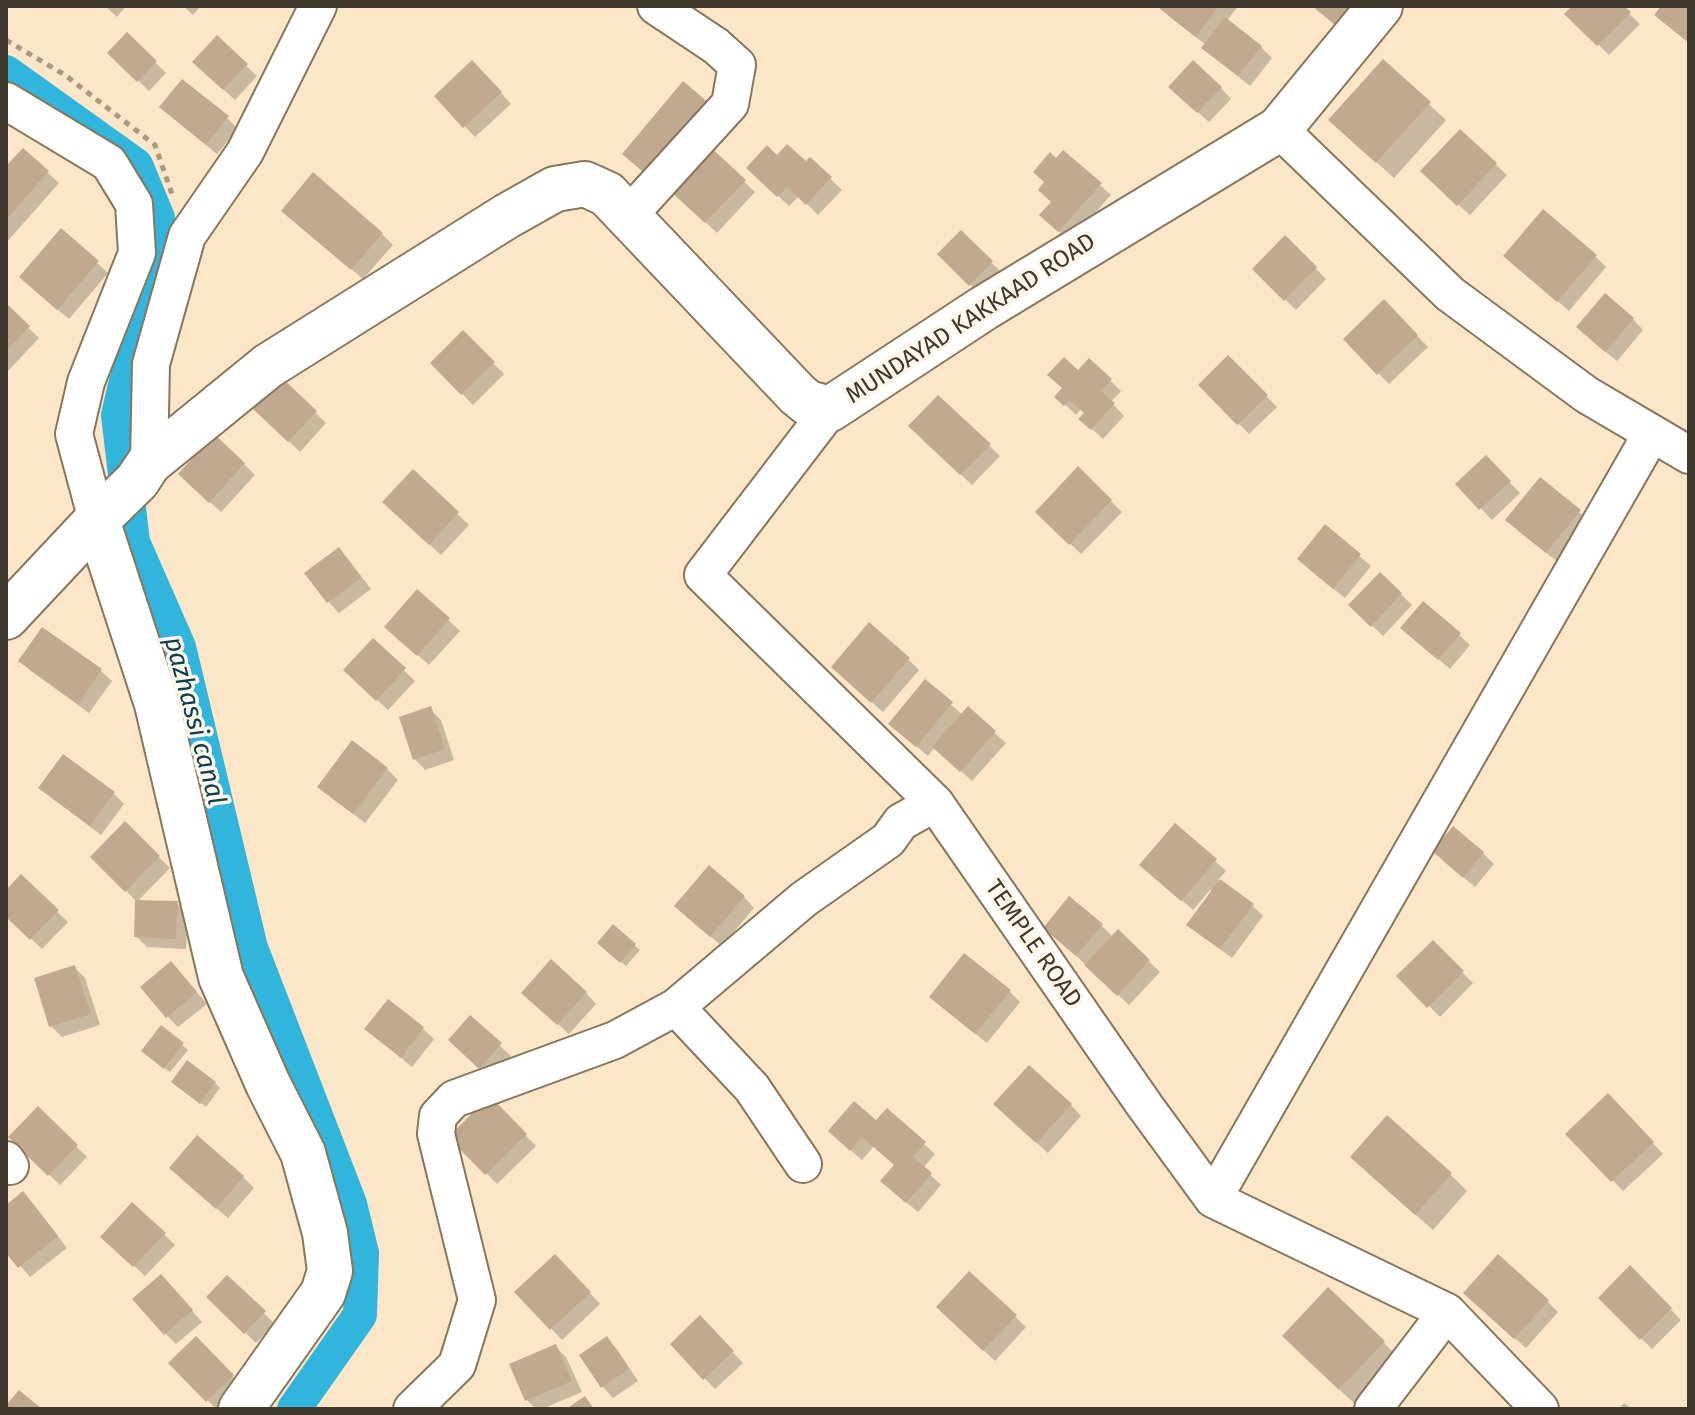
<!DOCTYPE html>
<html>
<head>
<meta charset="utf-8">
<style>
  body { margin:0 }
  #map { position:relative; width:1695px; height:1415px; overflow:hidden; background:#fbe6c8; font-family:"Fira Sans",sans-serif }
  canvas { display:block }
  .frame { position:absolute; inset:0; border:8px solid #3f382c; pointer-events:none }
</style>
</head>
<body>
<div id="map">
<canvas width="1695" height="1415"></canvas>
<div class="frame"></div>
</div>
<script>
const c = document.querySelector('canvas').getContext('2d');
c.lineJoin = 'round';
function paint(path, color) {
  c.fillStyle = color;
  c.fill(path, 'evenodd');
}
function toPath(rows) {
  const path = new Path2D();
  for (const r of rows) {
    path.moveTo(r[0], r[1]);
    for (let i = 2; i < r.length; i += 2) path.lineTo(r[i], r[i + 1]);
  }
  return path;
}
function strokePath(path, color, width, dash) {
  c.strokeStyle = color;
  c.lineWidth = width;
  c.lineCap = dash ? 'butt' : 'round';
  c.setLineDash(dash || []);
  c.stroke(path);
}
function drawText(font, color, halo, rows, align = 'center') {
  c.font = font + ' "Fira Sans",sans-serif';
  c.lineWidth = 7;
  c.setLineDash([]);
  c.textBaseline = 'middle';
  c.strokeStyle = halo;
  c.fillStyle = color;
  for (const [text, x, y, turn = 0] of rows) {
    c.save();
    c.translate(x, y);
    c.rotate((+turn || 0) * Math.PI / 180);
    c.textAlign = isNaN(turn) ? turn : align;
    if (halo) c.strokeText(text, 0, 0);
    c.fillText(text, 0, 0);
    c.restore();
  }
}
paint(toPath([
  [105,6,126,6,117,17],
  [183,6,201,6,193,15],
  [1163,6,1238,6,1227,21,1261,47,1272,58,1250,86,1215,58,1206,45,1172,19,1161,8],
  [1575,6,1621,6,1640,24,1609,55,1567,14],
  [127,35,166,73,149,91,110,53],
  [217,38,257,76,235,100,195,62],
  [1383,62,1446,120,1394,178,1348,136],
  [483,73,511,104,475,137,436,96],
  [1221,88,1231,99,1209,122,1181,97],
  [173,118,227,118,238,129,217,154],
  [1460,131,1507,175,1470,215,1433,182],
  [706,146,755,192,717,233,681,199],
  [23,151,59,183,6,243,6,169],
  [777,158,806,164,810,159,842,190,818,215,799,196,789,206,748,168],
  [1100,185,1111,195,1070,241,1052,226],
  [295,221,382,234,393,245,363,279],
  [961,233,1003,274,981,295,940,254],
  [1285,238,1326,279,1296,310,1254,269],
  [1595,256,1606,267,1569,311,1517,266],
  [97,263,108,273,69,319,32,288],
  [1384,302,1428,347,1389,384,1345,339],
  [6,306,39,338,6,373],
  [1633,319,1643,330,1617,361,1589,338],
  [463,333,504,374,473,405,432,363],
  [1228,358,1277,407,1249,434,1201,385],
  [1110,380,1121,391,1111,402,1124,416,1103,439,1081,419,1086,413,1081,409,1076,415,1057,397],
  [282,381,326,423,300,452,256,409],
  [938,397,1000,456,972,485,911,426],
  [1486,458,1520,493,1492,520,1458,484],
  [244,464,255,475,221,512,191,485],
  [1078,469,1122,512,1081,554,1038,512],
  [413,472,469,525,441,555,396,513],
  [1579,512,1590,522,1558,562,1518,531],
  [1325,527,1371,566,1345,598,1310,570],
  [338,549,349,560,371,589,339,613,329,602],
  [1380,574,1412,605,1383,636,1351,605],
  [417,592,460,631,429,665,398,638],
  [43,629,101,671,112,681,89,713,31,671,20,661],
  [1459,635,1470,645,1450,669,1414,638],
  [373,641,415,681,388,710,346,670],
  [909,660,919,670,883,712,844,678],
  [925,682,963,715,968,709,1006,743,972,781,935,747,928,756,902,734],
  [430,709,441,720,454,760,425,770,415,759],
  [353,743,387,769,398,780,365,823,331,797,320,786],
  [41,787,113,793,124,804,101,835,52,798],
  [125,824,170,868,137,902,93,857],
  [1483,853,1494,864,1475,887,1445,862],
  [1215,861,1226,871,1218,880,1252,905,1263,916,1232,958,1200,935,1189,924,1213,892,1210,890,1193,910,1153,875],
  [21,877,68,922,42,949,6,915,6,892],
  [744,897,754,908,722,946,687,917],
  [177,903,188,914,186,949,147,947,136,936],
  [1101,925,1113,937,1118,932,1160,972,1129,1005,1057,938],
  [614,927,640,950,626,966,600,943],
  [1433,943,1473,983,1440,1017,1399,976],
  [74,967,85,978,100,1025,62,1037,51,1026],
  [182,975,207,1004,178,1027,168,1017],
  [1009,991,1020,1002,987,1043,942,1007],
  [586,993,596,1004,569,1034,535,1003],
  [388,1002,423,1029,434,1039,412,1067,367,1029],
  [470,1018,511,1056,491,1078,461,1051],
  [161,1028,188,1050,170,1072,148,1055],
  [215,1083,220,1088,206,1107,179,1087],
  [490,1099,536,1146,497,1184,451,1137],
  [1071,1105,1081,1116,1048,1153,1006,1115],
  [1619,1107,1663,1154,1623,1191,1568,1134],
  [38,1109,87,1157,60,1185,11,1137],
  [876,1123,924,1144,935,1154,923,1168,941,1185,918,1212,894,1192,896,1166,874,1146,862,1160,841,1142],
  [1369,1174,1450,1174,1467,1191,1433,1230],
  [243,1177,254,1188,228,1218,182,1179],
  [23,1194,34,1205,67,1248,30,1277,6,1249,6,1207],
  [164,1234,175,1245,145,1276,114,1247],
  [566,1267,600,1304,562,1340,517,1292],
  [1630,1268,1681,1320,1652,1349,1601,1298],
  [970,1274,1026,1327,995,1361,949,1318],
  [227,1277,275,1324,256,1343,208,1297],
  [172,1288,202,1322,176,1344,165,1333],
  [1547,1301,1558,1312,1526,1348,1476,1304],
  [700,1318,743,1363,715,1389,672,1344],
  [196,1339,243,1387,220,1409,216,1409,171,1363],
  [607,1339,617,1349,638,1381,613,1398,603,1387,581,1355],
  [1383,1342,1400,1359,1356,1405,1301,1353],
  [555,1346,566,1357,582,1392,542,1409,536,1409,527,1400],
  [1624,1403,1632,1409,1619,1409]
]), '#0003');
strokePath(toPath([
  [6,72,136,165,158,218,149,280,134,348,118,415,133,542,179,647,251,948,350,1204,362,1253,360,1315,294,1409]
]), '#31b5dd', 34);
paint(toPath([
  [1160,6,1219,6,1196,37,1159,8],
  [1312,6,1351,6,1335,25],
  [1572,6,1624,6,1631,12,1597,46,1564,14],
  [1661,6,1689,6,1689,43,1654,15],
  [1225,17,1262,46,1238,76,1201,48],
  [127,32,157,61,137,82,107,53],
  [217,35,248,64,223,90,192,62],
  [1383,59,1431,102,1376,163,1328,120],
  [472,60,502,92,463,128,434,96],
  [1193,60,1222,87,1197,113,1168,87],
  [182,79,229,116,206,145,159,107],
  [683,81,717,110,655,182,622,154],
  [1460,129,1497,163,1457,206,1420,171],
  [707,144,746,180,705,223,667,188],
  [787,144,806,161,810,157,832,177,806,205,787,187,777,197,746,168,767,145,777,155],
  [23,148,49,171,6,220,6,166],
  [1063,150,1102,183,1058,232,1039,215,1051,202,1038,190,1044,182,1033,172,1050,152,1056,158],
  [313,172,383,233,351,270,281,211],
  [1543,209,1597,255,1557,302,1503,256],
  [61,228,99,261,57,310,19,277],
  [961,230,993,261,969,286,937,254],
  [1285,235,1317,267,1284,301,1252,269],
  [1605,293,1634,318,1605,352,1576,327],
  [1384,299,1418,335,1377,375,1343,339],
  [6,303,30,326,6,351],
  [463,330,495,362,461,395,430,363],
  [1228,355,1268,395,1237,425,1198,385],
  [1064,357,1078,370,1089,358,1112,379,1101,391,1115,403,1091,430,1078,419,1084,413,1069,400,1064,406,1054,397,1062,388,1047,375],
  [282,378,317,411,288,442,253,409],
  [938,395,991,444,960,475,908,426],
  [214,434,245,463,209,503,178,474],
  [1486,455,1511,481,1479,510,1455,484],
  [1078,466,1112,500,1069,545,1035,512],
  [413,469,459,512,429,545,382,502],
  [1540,477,1581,510,1546,553,1505,520],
  [1325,524,1361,554,1333,589,1297,559],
  [339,547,361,578,327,603,304,573],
  [1380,572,1402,593,1371,627,1348,605],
  [417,589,450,618,417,656,384,627],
  [1423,601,1461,633,1438,660,1400,628],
  [869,622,910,658,871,703,831,667],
  [42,627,102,669,78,704,18,661],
  [373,638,406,668,376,701,343,670],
  [925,679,953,702,916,747,888,724],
  [431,706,445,749,413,760,399,717],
  [968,706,996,731,960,772,932,747],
  [352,740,388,768,353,814,317,787],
  [63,754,115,792,90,826,38,788],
  [125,821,160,856,125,892,90,857],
  [1175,823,1217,859,1181,901,1139,865],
  [1453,826,1484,852,1463,878,1432,851],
  [709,865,745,896,710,937,674,906],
  [21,874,59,910,30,940,6,917,6,890],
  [1220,879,1254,904,1220,949,1186,925],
  [1069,896,1103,924,1076,956,1043,928],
  [135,900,178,901,176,939,134,937],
  [613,924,636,944,620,963,597,943],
  [1118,929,1150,960,1117,996,1084,965],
  [1433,940,1464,971,1427,1008,1396,976],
  [964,953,1011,990,975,1034,929,997],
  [551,959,587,992,557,1025,521,993],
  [171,961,197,992,166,1018,140,987],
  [75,965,91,1014,49,1027,34,978],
  [388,999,424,1027,401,1058,364,1029],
  [470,1015,502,1043,479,1069,448,1040],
  [161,1025,184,1043,164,1069,141,1051],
  [187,1060,216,1082,200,1104,171,1082],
  [1029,1065,1072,1104,1036,1143,993,1104],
  [1608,1093,1654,1142,1611,1182,1565,1134],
  [490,1096,527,1134,485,1175,448,1137],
  [854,1101,876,1120,887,1108,926,1142,913,1157,932,1173,906,1203,880,1181,894,1165,862,1137,850,1151,828,1131],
  [38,1106,78,1145,48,1176,8,1137],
  [1387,1115,1452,1173,1415,1215,1350,1157],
  [197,1135,244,1176,216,1209,169,1168],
  [23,1191,58,1236,18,1268,6,1253,6,1205],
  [132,1202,166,1233,133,1267,100,1237],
  [555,1254,591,1292,550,1330,514,1292],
  [1498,1254,1549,1300,1514,1339,1463,1293],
  [1630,1265,1672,1308,1640,1340,1598,1298],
  [969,1271,1017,1315,983,1351,936,1307],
  [161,1274,193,1310,164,1335,132,1299],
  [227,1275,266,1311,244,1334,206,1297],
  [1328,1287,1385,1341,1339,1390,1282,1336],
  [700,1315,734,1351,703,1380,670,1344],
  [196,1336,234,1375,206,1402,168,1363],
  [607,1336,629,1369,601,1388,579,1355],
  [556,1344,572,1381,525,1401,509,1364],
  [19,1390,42,1409,6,1409,6,1405],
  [585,1396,594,1409,566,1409]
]), '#c1a98f');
const minor = toPath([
  [6,101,109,163,134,204,137,253,86,382,74,434,97,520],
  [1279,129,1450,294,1587,395,1689,455],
  [628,216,730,104,737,65,716,46,656,6],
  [830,409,703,575,935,803,1145,1106,1213,1199,1447,1312,1540,1409],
  [149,463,151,364,187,236,245,152,318,6],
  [676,1007,752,1088,803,1164],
  [6,1160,10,1166],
  [1213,1199,1652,433],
  [412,1409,457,1365,477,1300,436,1134,438,1116,454,1099,615,1040,676,1007,804,899,888,840,901,822,935,803],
  [1373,1409,1447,1312]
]);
const tertiary = toPath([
  [97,520,157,704,221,977,268,1084,303,1153,325,1233,330,1271,323,1293,241,1409]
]);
const secondary = toPath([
  [6,617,97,520,137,481,149,463,268,366,507,216,555,189,585,184,607,194,798,395,808,403,830,409,984,308,1279,129,1380,6]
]);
strokePath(minor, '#89765b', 40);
strokePath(tertiary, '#89765b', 48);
strokePath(secondary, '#89765b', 48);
strokePath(toPath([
  [6,40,65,75,155,145,173,197]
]), '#a89983', 5, [6, 6]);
strokePath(minor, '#fff', 36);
strokePath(tertiary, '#fff', 44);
strokePath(secondary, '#fff', 44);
drawText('24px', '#3f382c', '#fef6e9', [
  ["MUNDAYAD KAKKAAD ROAD",971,319,-33],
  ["TEMPLE ROAD",1033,944,55]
]);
drawText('italic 26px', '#084151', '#fef6e9', [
  ["pazhassi canal",194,721,75]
]);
</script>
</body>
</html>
